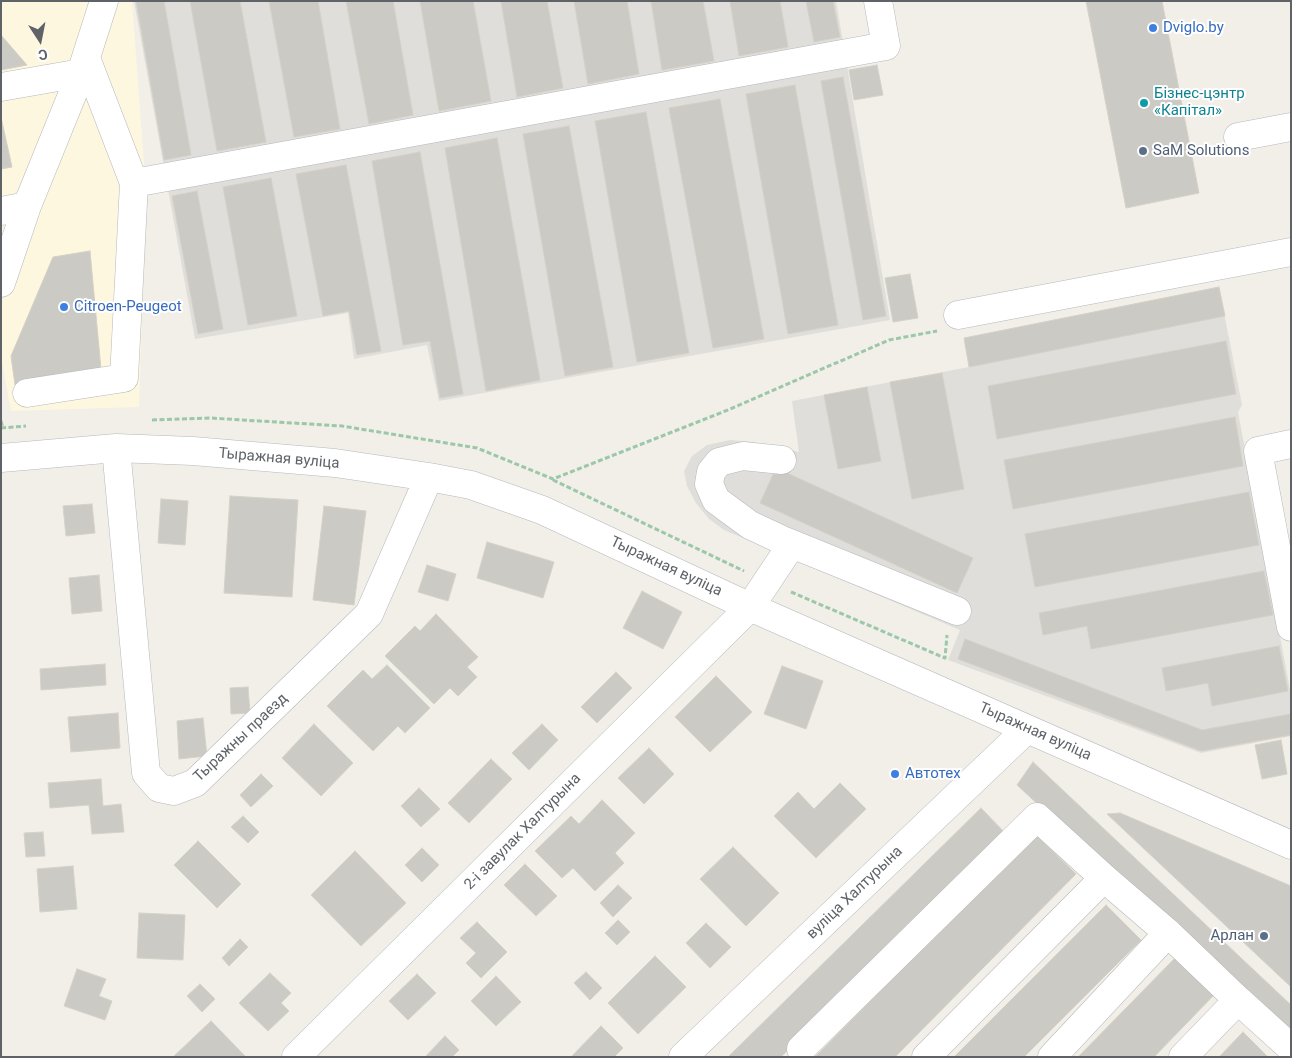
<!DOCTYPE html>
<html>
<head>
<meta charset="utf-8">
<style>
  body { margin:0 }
  #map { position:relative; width:1292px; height:1058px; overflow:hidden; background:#f1efe8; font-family:Roboto,sans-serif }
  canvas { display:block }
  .frame { position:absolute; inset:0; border:2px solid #5f6368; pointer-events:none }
  .north { position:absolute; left:15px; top:15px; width:50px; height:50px; -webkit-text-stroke:4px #fff; paint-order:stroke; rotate:169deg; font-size:14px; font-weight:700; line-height:20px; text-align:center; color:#5f6368 }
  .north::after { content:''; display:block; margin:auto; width:18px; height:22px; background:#5f6368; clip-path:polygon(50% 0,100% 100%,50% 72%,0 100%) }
</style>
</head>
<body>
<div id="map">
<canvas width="1292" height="1058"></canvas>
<div class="frame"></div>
<div class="north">С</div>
</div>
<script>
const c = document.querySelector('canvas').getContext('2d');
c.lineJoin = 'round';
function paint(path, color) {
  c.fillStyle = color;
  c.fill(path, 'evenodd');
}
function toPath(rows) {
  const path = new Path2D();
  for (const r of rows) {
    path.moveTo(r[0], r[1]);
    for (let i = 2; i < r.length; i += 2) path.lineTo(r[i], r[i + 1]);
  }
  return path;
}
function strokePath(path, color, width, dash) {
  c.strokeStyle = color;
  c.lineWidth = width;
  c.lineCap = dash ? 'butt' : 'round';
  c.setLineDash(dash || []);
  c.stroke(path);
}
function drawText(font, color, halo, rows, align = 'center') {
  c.font = font + ' Roboto,sans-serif';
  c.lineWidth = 4;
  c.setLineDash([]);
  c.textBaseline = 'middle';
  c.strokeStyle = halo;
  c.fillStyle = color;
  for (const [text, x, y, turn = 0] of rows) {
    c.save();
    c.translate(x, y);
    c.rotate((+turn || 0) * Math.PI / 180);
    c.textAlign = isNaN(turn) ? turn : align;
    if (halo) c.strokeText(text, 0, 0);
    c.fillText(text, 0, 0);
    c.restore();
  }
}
paint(toPath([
  [1,1,132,1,146,191,139,407,11,411,1,357]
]), '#fef7e0');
paint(toPath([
  [134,1,836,1,890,320,439,401,427,345,354,359,348,313,195,339],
  [1219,287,1242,405,1238,412,1291,695,1291,736,1201,753,948,660,960,630,724,530,709,519,696,503,687,486,684,471,692,456,707,445,730,440,753,442,799,452,792,401,969,367,964,338]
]), '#e0deda');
const building = toPath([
  [136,1,164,1,191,155,164,160,136,1],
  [190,1,240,1,266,142,217,151,190,1],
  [269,1,318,1,340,129,294,137,269,1],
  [346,1,393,1,413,115,369,124,346,1],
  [420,1,473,1,491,101,439,111,420,1],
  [501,1,547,1,563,88,517,97,501,1],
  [574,1,627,1,639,74,588,84,574,1],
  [651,1,703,1,714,61,662,70,651,1],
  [730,1,780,1,788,47,739,56,730,1],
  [806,1,833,1,840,37,814,42,806,1],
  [1086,1,1162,1,1199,193,1126,208,1086,1],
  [1,35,27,65,1,70,1,35],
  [877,65,883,95,854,100,849,70,877,65],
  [843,77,886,316,863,320,821,81,843,77],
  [795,85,838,325,788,334,746,94,795,85],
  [720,99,764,339,713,348,669,108,720,99],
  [646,112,689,353,637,362,595,121,646,112],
  [1,117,12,167,1,169,1,117],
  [569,126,613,367,565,376,523,134,569,126],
  [497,138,540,380,486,391,445,148,497,138],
  [420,152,463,394,440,398,430,341,403,345,372,161,420,152],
  [346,165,381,351,357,355,349,311,323,316,296,174,346,165],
  [271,178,297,316,248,325,223,187,271,178],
  [197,191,223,329,198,334,172,196,197,191],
  [90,251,101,369,15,385,11,356,53,257,90,251],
  [910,274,918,318,893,322,885,278,910,274],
  [1219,287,1225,316,969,367,964,338,1219,287],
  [1226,341,1236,394,997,439,988,386,1226,341],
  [942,373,964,489,912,499,890,382,942,373],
  [867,387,881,461,838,469,824,395,867,387],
  [1235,417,1243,466,1013,509,1004,460,1235,417],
  [776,468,973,558,957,593,760,503,776,468],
  [1249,492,1259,545,1035,587,1025,534,1249,492],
  [230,496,298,500,292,597,224,593,230,496],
  [161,499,188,501,185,545,158,543,161,499],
  [92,504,95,533,66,536,63,506,92,504],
  [324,506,366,511,354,605,313,600,324,506],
  [487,542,554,562,543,598,477,578,487,542],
  [427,565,456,574,448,601,418,592,427,565],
  [1264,571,1273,615,1091,649,1087,626,1043,635,1039,613,1264,571],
  [99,575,102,611,72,614,69,578,99,575],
  [642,591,682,612,663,649,623,628,642,591],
  [436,614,478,657,467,667,477,677,458,696,450,688,434,704,385,656,415,626,420,631,436,614],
  [965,639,1202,730,1291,714,1291,735,1201,751,958,659,965,639],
  [1279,646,1288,691,1212,706,1208,683,1166,691,1162,668,1279,646],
  [105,664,106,685,41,690,40,669,105,664],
  [387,665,430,708,405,733,398,726,373,751,327,706,363,670,372,679,387,665],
  [782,666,823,681,806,729,764,714,782,666],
  [616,672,632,688,597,723,581,707,616,672],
  [716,676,752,712,710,752,675,717,716,676],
  [248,687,250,713,231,714,230,688,248,687],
  [118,713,120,748,71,752,68,717,118,713],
  [203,718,207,756,179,759,177,721,203,718],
  [314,724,353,763,321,796,282,758,314,724],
  [542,724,558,740,529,770,512,753,542,724],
  [1281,740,1287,774,1262,779,1255,745,1281,740],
  [649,748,674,774,644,804,618,778,649,748],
  [491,759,512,779,469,823,448,803,491,759],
  [1033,762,1291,1005,1291,1038,1017,785,1033,762],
  [261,774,273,786,251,807,240,795,261,774],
  [101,779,103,806,121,804,124,832,92,834,89,805,50,808,48,783,101,779],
  [840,783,866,809,816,858,774,816,798,792,814,809,840,783],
  [419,788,440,809,421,827,401,806,419,788],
  [602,800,635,833,615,853,624,863,595,891,573,868,562,878,535,851,571,816,579,824,602,800],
  [981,808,1007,835,781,1057,728,1057,981,808],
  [1120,813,1291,886,1291,987,1107,814,1120,813],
  [243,816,259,832,248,843,231,827,243,816],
  [43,832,45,856,26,857,24,833,43,832],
  [1035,834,1076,874,895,1057,815,1057,1035,834],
  [198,841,241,884,217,908,174,865,198,841],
  [733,847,779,893,746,926,700,879,733,847],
  [422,848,439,865,422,882,405,865,422,848],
  [355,851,406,903,361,946,311,895,355,851],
  [525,864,557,896,536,916,504,885,525,864],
  [73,866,77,909,40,912,37,869,73,866],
  [618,885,632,898,613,917,600,903,618,885],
  [1106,905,1141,940,1024,1057,954,1057,1106,905],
  [139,913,185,915,183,960,137,958,139,913],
  [618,920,630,932,617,945,605,933,618,920],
  [477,922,507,952,481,978,466,963,476,953,460,938,477,922],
  [706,923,731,947,710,968,686,943,706,923],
  [240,939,248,947,229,966,222,958,240,939],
  [655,956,686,987,638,1034,608,1003,655,956],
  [1176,957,1215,994,1154,1057,1078,1057,1176,957],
  [77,969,106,979,99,996,112,1001,105,1020,64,1006,77,969],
  [586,972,602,988,590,1000,574,983,586,972],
  [270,973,291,993,281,1003,289,1011,268,1031,239,1003,270,973],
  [417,974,436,993,408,1020,389,1001,417,974],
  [496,976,521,1002,496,1026,471,1001,496,976],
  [200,984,215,999,202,1012,187,996,200,984],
  [211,1021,246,1057,173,1057,211,1021],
  [601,1026,623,1048,614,1057,571,1057,601,1026],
  [1243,1032,1268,1057,1219,1057,1243,1032],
  [445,1036,459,1050,452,1057,425,1057,445,1036]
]);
paint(building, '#cccac5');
strokePath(building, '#d6d1c6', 1);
const minor = toPath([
  [86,58,134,183,886,46,878,1],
  [1,87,81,73],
  [1238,137,1291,127],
  [1,211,27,206,81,73,104,1],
  [1,283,27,206],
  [958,315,1291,252],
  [27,393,124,378,134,183],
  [1291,444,1258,451,1291,627],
  [116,448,146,773,159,788,174,791,195,783,369,614,429,477],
  [1,458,116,448,193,451,335,463,429,477,471,485,542,510,750,607,1291,845],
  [782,460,743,456,719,462,711,472,709,484,716,500,750,525,782,540,957,611],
  [801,1049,1037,817,1104,878,1168,933,1238,1000,1291,1048],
  [296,1057,750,607,792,544],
  [683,1057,1027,729],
  [926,1057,1104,878],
  [1052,1057,1168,933],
  [1183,1057,1238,1000]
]);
strokePath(minor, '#b5b8bc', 29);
strokePath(toPath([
  [152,420,210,418,342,426,477,448,553,479,723,412,889,340,937,331],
  [1,421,3,428],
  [1,428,26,426],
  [553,480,744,571],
  [791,592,945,658,947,635]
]), '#9cc7a9', 3, [5, 2.5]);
strokePath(minor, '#fff', 28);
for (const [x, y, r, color] of [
  [1153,28,5,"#3f7fe0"],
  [1144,103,5,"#0f9aa8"],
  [1143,151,5,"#5c6f8a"],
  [64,307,5,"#3f7fe0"],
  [895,774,5,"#3f7fe0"],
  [1264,936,5,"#5c6f8a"]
]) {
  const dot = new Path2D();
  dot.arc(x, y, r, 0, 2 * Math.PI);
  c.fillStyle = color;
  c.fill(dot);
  strokePath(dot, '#fff', 2);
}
drawText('15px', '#366cbe', '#fff', [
  ["Dviglo.by",1163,28],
  ["Citroen-Peugeot",74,307],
  ["Автотех",905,774]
], 'left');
drawText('15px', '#0d838f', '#fff', [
  ["Бізнес-цэнтр",1154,94],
  ["«Капітал»",1154,111]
], 'left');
drawText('15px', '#4e5e75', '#fff', [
  ["SaM Solutions",1153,151],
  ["Арлан",1254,936,"right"]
], 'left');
drawText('15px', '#5f6368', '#fff', [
  ["Тыражная вуліца",279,459,5],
  ["Тыражная вуліца",666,567,25],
  ["Тыражная вуліца",1035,732,24],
  ["Тыражны праезд",241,738,-43],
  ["2-і завулак Халтурына",523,832,-45],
  ["вуліца Халтурына",855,893,-44]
]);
</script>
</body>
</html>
